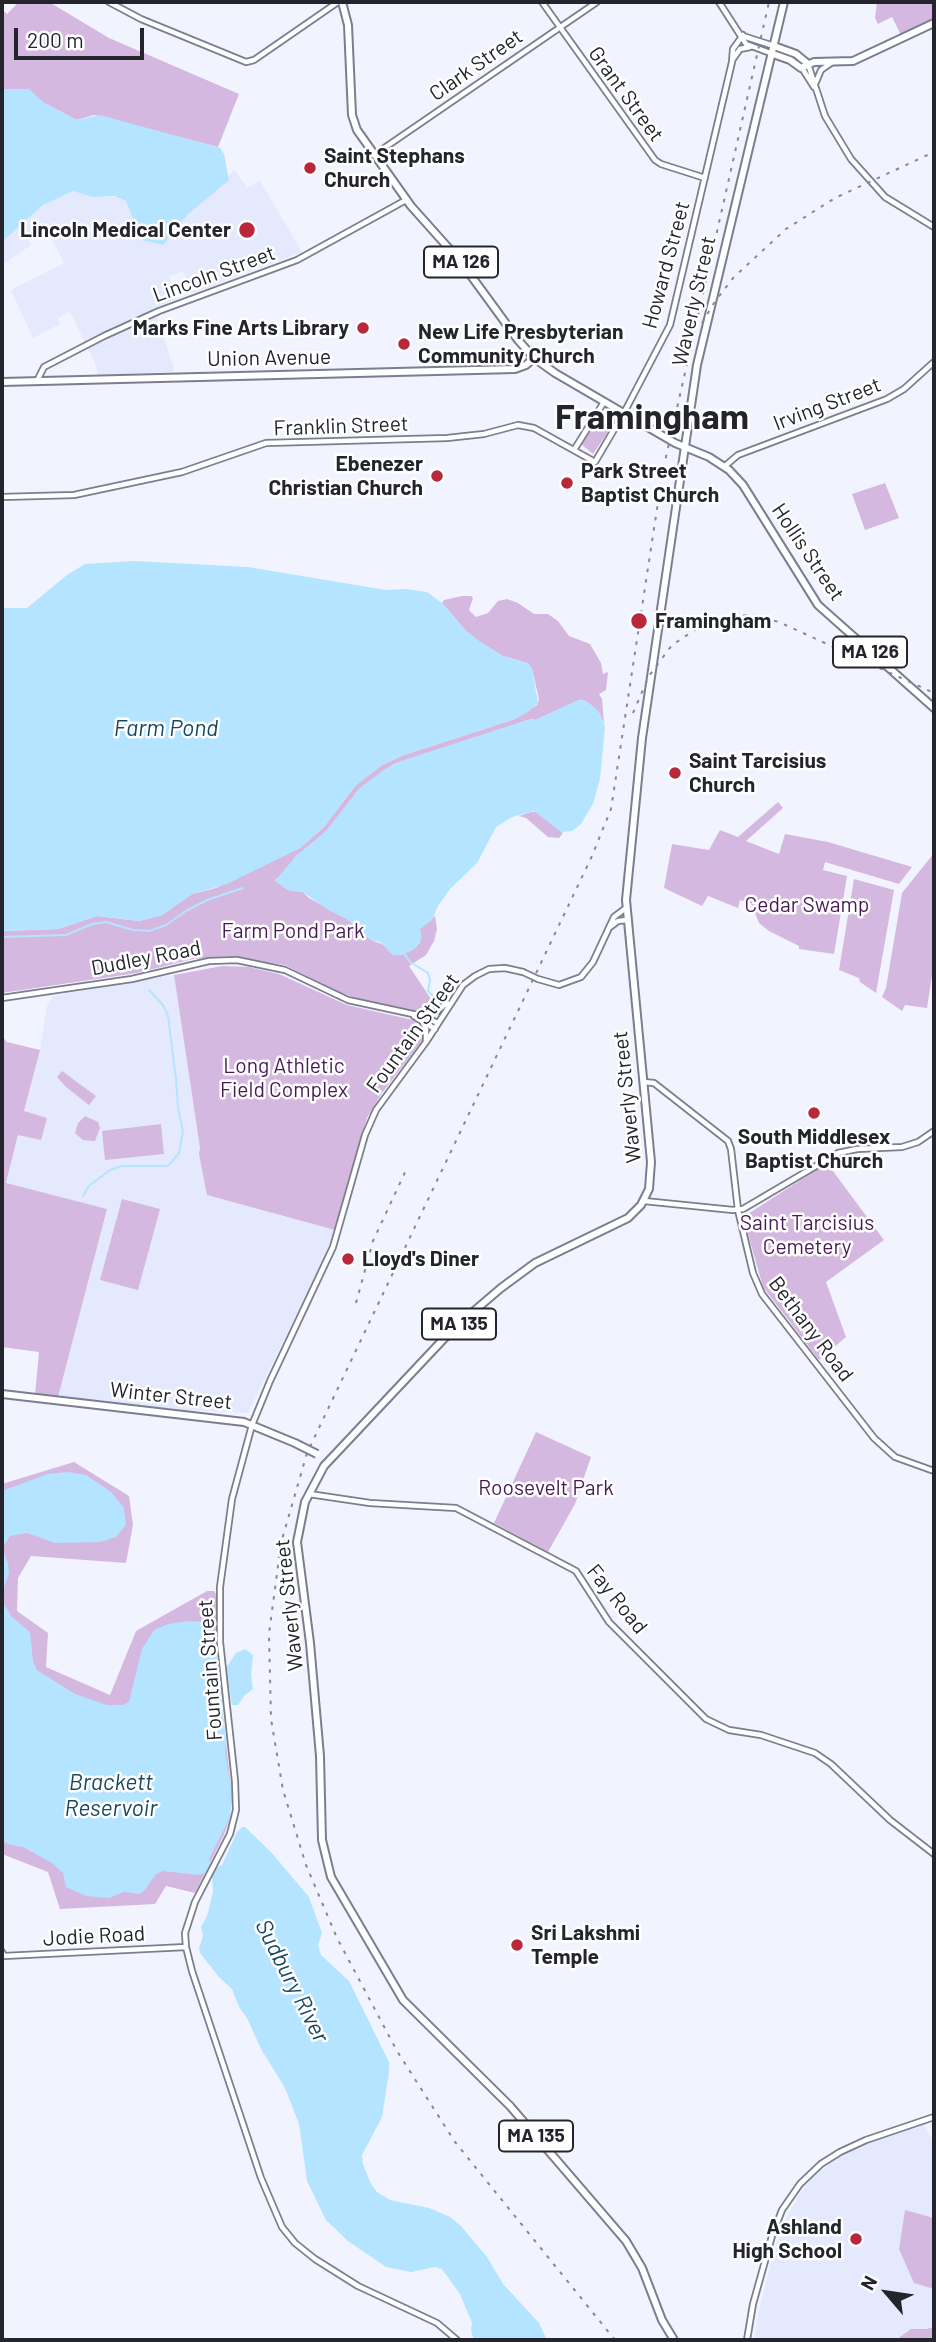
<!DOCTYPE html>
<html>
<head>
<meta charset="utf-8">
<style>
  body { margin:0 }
  #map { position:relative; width:936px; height:2342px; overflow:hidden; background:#f1f4fe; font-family:Barlow,sans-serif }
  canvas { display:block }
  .frame { position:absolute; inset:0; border:4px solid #24252c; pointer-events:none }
  .north { position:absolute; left:852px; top:2258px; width:70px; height:70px; -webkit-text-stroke:5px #fff; paint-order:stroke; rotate:299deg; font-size:19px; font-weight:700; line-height:28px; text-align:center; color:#24252c }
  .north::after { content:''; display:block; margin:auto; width:24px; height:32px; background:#24252c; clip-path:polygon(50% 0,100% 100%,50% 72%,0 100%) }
  .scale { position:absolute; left:14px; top:28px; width:130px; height:32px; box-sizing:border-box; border:4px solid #24252c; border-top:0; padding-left:9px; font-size:21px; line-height:24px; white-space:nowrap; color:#24252c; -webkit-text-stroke:5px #fff; paint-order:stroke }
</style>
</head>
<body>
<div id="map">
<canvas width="936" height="2342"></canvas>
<div class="frame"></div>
<div class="north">N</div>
<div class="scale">200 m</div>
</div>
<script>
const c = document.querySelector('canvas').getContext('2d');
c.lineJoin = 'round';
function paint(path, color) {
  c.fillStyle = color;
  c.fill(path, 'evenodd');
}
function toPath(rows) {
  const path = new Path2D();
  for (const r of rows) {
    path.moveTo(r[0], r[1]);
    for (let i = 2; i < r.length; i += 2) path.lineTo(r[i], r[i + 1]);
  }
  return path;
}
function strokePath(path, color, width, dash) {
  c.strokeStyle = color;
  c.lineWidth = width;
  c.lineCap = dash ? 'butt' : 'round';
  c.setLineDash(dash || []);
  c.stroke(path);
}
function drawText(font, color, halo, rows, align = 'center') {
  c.font = font + ' Barlow,sans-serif';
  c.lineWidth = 5;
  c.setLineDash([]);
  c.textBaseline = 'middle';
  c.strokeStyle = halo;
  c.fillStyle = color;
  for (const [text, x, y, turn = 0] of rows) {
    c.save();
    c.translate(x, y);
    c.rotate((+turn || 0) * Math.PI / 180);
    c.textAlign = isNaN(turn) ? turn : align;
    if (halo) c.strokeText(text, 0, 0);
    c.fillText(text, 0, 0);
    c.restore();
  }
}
paint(toPath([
  [235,170,247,188,260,181,302,252,191,294,183,271,169,276,177,299,153,308,174,368,173,372,98,375,95,363,70,312,58,318,60,324,33,338,11,290,64,263,47,229,29,240,31,245,2,265,2,242,38,209,49,201,73,191,92,197,118,197,126,201,141,240,163,245,188,214],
  [174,975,207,1195,335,1230,321,1264,248,1413,184,1410,58,1397,107,1209,6,1184,40,1050,47,1006,53,996],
  [924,2125,934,2143,934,2340,754,2340,757,2318,773,2255,784,2223,800,2193,810,2180,839,2157,868,2143]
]), '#e4e9fd');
paint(toPath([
  [14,2,49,2,109,38,239,94,218,147,94,115,77,120,44,103,26,89,2,89,2,14,4,11,7,14,16,5],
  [877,2,934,2,934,19,901,35,892,17,878,24,875,18],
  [602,411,616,420,593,454,581,444],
  [885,483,899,518,865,530,852,494],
  [462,596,471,596,473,598,469,610,476,617,488,613,498,601,507,599,518,603,534,614,548,614,558,621,569,636,590,644,601,663,603,674,608,672,606,690,599,694,602,699,604,723,598,711,586,701,580,700,535,720,531,719,394,764,360,788,324,834,296,856,283,874,275,880,288,890,303,892,309,898,347,919,371,940,384,945,391,953,401,955,414,949,420,942,420,929,435,916,437,929,434,941,426,955,409,966,437,1008,426,1012,416,1011,363,1000,341,993,285,965,227,957,193,959,137,973,2,993,2,931,58,929,97,916,139,921,162,915,192,894,216,888,300,848,323,828,356,785,382,765,404,755,515,719,537,705,539,699,532,669,527,663,503,656,480,642,466,631,442,603,444,600],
  [778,802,783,808,746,841,779,854,785,834,828,842,912,867,899,884,825,862,823,870,847,876,834,954,799,949,799,946,769,931,759,923,751,903,740,900,738,908,708,896,702,906,664,888,672,844,709,850,720,830,738,837],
  [531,812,537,812,563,833,559,838,548,837,526,818,519,816],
  [934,853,934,962,927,1008,905,1005,902,1011,882,997,886,988,902,893],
  [854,879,894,890,876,993,860,982,859,978,839,970],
  [222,966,249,967,279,974,347,1005,413,1020,424,1029,422,1041,382,1093,367,1118,335,1230,207,1195,199,1154,200,1148,174,975],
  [2,1036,7,1042,40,1050,24,1111,47,1118,41,1140,18,1135,6,1183,107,1209,58,1397,35,1394,39,1352,2,1347],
  [62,1071,96,1096,89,1105,66,1087,57,1077],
  [85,1116,98,1122,100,1128,95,1141,83,1140,75,1133,78,1123],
  [161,1124,164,1154,105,1160,102,1131],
  [827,1163,884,1240,826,1282,846,1337,819,1360,763,1287,744,1220,748,1214],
  [122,1199,160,1209,138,1290,100,1280],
  [536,1432,591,1457,575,1504,548,1552,494,1523],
  [74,1462,129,1496,133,1525,126,1563,31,1556,18,1578,17,1611,48,1633,46,1667,110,1695,136,1631,207,1591,214,1591,216,1594,216,1656,232,1796,229,1820,224,1835,195,1893,166,1886,155,1904,60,1909,48,1872,2,1854,2,1484],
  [905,2210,934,2218,934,2289,914,2283,899,2249],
  [933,2327,934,2340,896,2340,911,2329,927,2329]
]), '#d5b8e0');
paint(toPath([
  [2,89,29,89,44,103,77,120,100,115,220,148,224,154,229,180,188,214,163,245,141,240,126,201,115,196,92,197,73,191,43,205,2,242],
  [135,561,248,567,386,590,405,589,427,592,442,603,466,631,480,642,503,656,529,664,532,669,538,703,528,712,515,719,404,755,382,765,356,785,323,828,300,848,227,884,192,894,162,915,139,921,97,916,58,929,2,931,2,608,27,608,67,575,85,564],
  [578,700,586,701,598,711,605,726,600,779,593,804,581,824,572,831,561,832,534,811,512,817,496,827,477,863,450,889,438,906,432,920,420,929,422,938,414,949,401,955,393,955,380,942,371,940,347,919,330,911,303,892,288,890,275,881,296,856,326,831,360,788,385,769,401,761,531,719,535,720],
  [68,1472,86,1475,111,1492,124,1508,126,1525,116,1537,100,1542,55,1543,27,1533,10,1536,2,1548,8,1563,9,1573,2,1593,2,1491,48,1474],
  [2,1601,12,1617,30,1632,33,1661,37,1670,75,1694,107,1705,123,1705,129,1702,142,1649,154,1630,168,1624,188,1621,203,1622,210,1626,215,1645,226,1742,225,1751,232,1796,230,1817,209,1859,211,1864,217,1867,222,1865,237,1832,242,1827,245,1827,271,1852,309,1897,322,1933,318,1945,321,1955,349,1981,389,2062,389,2072,382,2117,362,2155,363,2164,371,2184,377,2192,390,2200,429,2208,450,2217,461,2226,487,2257,503,2284,539,2323,547,2340,474,2340,471,2331,472,2323,460,2294,442,2269,435,2267,411,2272,386,2267,348,2241,326,2220,307,2181,299,2124,285,2088,261,2049,247,2018,239,2007,232,1989,219,1977,200,1953,199,1948,203,1936,201,1927,207,1916,213,1892,212,1876,206,1873,198,1875,163,1871,156,1874,145,1890,139,1894,124,1892,109,1898,86,1896,66,1887,63,1873,52,1863,23,1847,11,1845,4,1842,2,1828],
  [245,1649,253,1655,251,1675,253,1689,245,1695,238,1705,232,1705,226,1668,236,1653]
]), '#b4e4ff');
strokePath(toPath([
  [2,937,66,935,92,924,106,922,133,930,149,931,166,925,186,911,207,900,243,888],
  [404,953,410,962,428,973,430,980,428,991,439,1002],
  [83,1196,89,1186,110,1170,122,1166,168,1166,179,1153,183,1131,178,1108,176,1079,168,1016,163,1005,149,990]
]), '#b4e4ff', 2);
const minor = toPath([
  [109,2,141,19,246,62,254,60,338,2],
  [542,2,655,160,661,164,705,178],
  [719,2,746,44,773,54],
  [743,36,774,46],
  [733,59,740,49,750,47],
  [808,64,825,116,851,159,885,197,934,227],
  [802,68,814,87],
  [816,82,821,70,831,63],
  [374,155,597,2],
  [37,381,44,367,104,336,159,311,297,260,406,200],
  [574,450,604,402],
  [725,466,738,455,887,399,904,389,934,362],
  [2,497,74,495,182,472,266,443,447,438,484,434,518,425,534,428,595,462,626,409,670,325,732,62,733,49,743,35],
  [610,927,618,921,627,920],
  [538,979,559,985,581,977,593,962,614,917,626,908],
  [2,998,132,979,209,961,237,960,285,970,348,1000,422,1016,438,1023],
  [424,1015,437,1011,447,1003],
  [414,1016,435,1029],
  [423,1023,426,1029,426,1041],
  [644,1082,654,1083,728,1141,731,1149,738,1210,753,1273,762,1294,874,1438,895,1457,934,1471],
  [644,1201,733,1210,743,1209,838,1153,857,1149,902,1147,918,1142,934,1131],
  [309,1494,370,1503,456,1508,576,1571,609,1622,706,1719,729,1730,761,1735,815,1753,831,1764,890,1820,934,1854],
  [2,1952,4,1956,186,1947],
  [457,2340,437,2323,358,2286,315,2259,295,2243,282,2227,261,2178,192,1971,186,1947,185,1933,195,1902,230,1834,236,1810,235,1781,220,1642,220,1587,232,1499,252,1425,270,1381,333,1247,365,1135,376,1110,426,1042,463,985,475,976,489,969,505,968,523,972],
  [747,2340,753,2304,772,2236,782,2210,800,2184,821,2164,840,2152,866,2140,934,2117]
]);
const major = toPath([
  [342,2,348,25,352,115,357,130,411,206,461,262,518,340,534,358,555,373,675,443,709,457,729,470,743,485,818,605,934,708],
  [774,46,796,54,807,63],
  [773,54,790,60,801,68,814,62,853,61,934,23],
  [2,382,515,369,526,365,534,358],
  [2,1394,244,1422,295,1443],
  [674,2340,662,2320,642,2268,626,2241,510,2106,403,2000,331,1877,322,1840,320,1756,310,1643,297,1542,305,1502,324,1466,453,1329,501,1288,535,1263,628,1218,641,1205,649,1189,651,1162,626,900,642,738,697,365,784,2]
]);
strokePath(minor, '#7a7e8e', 8);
strokePath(major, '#7a7e8e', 10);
strokePath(minor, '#fff', 4.5);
strokePath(major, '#fff', 6);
strokePath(toPath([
  [702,323,714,303,733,278,786,229,835,198,934,152],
  [633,713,649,676,672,645,701,626,738,615,757,616,779,622,934,693],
  [356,1303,373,1241,407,1168],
  [615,2340,455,2142,397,2051,337,1938,306,1865,283,1790,271,1719,269,1634,281,1543,307,1453,592,856,611,809,663,470,769,2]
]), '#878992', 2, [3.5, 7]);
const minorBridge = toPath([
  [523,972,538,979]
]);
const majorBridge = toPath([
  [295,1443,317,1454]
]);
strokePath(minorBridge, '#7a7e8e', 8, []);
strokePath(majorBridge, '#7a7e8e', 10, []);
strokePath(minorBridge, '#fff', 4.5);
strokePath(majorBridge, '#fff', 6);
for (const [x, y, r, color] of [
  [310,168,7,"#b9273a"],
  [247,230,9,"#b9273a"],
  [363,328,7,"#b9273a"],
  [404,344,7,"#b9273a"],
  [437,476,7,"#b9273a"],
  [567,483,7,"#b9273a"],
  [639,621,9,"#b9273a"],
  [675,773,7,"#b9273a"],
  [814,1113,7,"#b9273a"],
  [348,1259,7,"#b9273a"],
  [517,1945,7,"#b9273a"],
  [856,2239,7,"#b9273a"]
]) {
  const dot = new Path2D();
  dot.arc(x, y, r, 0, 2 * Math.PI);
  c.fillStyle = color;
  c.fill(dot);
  strokePath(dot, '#fff', 2.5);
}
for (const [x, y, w] of [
  [461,262,74],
  [870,652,74],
  [459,1324,74],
  [536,2136,74]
]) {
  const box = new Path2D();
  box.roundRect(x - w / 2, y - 15.5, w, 31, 5);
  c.fillStyle = '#fff';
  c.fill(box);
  strokePath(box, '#24252c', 2);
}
drawText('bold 19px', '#24252c', null, [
  ["MA 126",461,262],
  ["MA 126",870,652],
  ["MA 135",459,1324],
  ["MA 135",536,2136]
]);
drawText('21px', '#24252c', '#fff', [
  ["Clark Street",476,65,-35],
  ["Grant Street",626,94,54],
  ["Howard Street",666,265,-75],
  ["Lincoln Street",214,274,-20],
  ["Waverly Street",694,301,-77],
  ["Union Avenue",269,358,-1],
  ["Irving Street",827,404,-21],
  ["Franklin Street",341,426,-2],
  ["Hollis Street",808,552,56],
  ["Dudley Road",146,958,-11],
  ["Fountain Street",413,1033,-54],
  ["Waverly Street",627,1097,-96],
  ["Bethany Road",811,1329,53],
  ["Winter Street",171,1396,6],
  ["Fay Road",617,1599,51],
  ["Waverly Street",289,1605,-96],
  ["Fountain Street",210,1670,-94],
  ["Jodie Road",94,1936,-3]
]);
drawText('bold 21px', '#24252c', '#fff', [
  ["Saint Stephans",324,156],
  ["Church",324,180],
  ["Lincoln Medical Center",231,230,"right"],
  ["Marks Fine Arts Library",349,328,"right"],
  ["New Life Presbyterian",418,332],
  ["Community Church",418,356],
  ["Ebenezer",423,464,"right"],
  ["Christian Church",423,488,"right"],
  ["Park Street",581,471],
  ["Baptist Church",581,495],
  ["Framingham",655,621],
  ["Saint Tarcisius",689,761],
  ["Church",689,785],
  ["South Middlesex",814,1137,"center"],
  ["Baptist Church",814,1161,"center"],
  ["Lloyd's Diner",362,1259],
  ["Sri Lakshmi",531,1933],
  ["Temple",531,1957],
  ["Ashland",842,2227,"right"],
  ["High School",842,2251,"right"]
], 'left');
drawText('21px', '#461b55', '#fff', [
  ["Cedar Swamp",807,905],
  ["Farm Pond Park",293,931],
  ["Long Athletic",284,1066],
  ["Field Complex",284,1090],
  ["Saint Tarcisius",807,1223],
  ["Cemetery",807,1247],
  ["Roosevelt Park",546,1488]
]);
drawText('italic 23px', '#194960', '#fff', [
  ["Farm Pond",166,728],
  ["Brackett",111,1782],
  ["Reservoir",111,1808],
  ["Sudbury River",292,1981,63]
]);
drawText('bold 35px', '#24252c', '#fff', [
  ["Framingham",652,417]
]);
</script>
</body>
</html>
